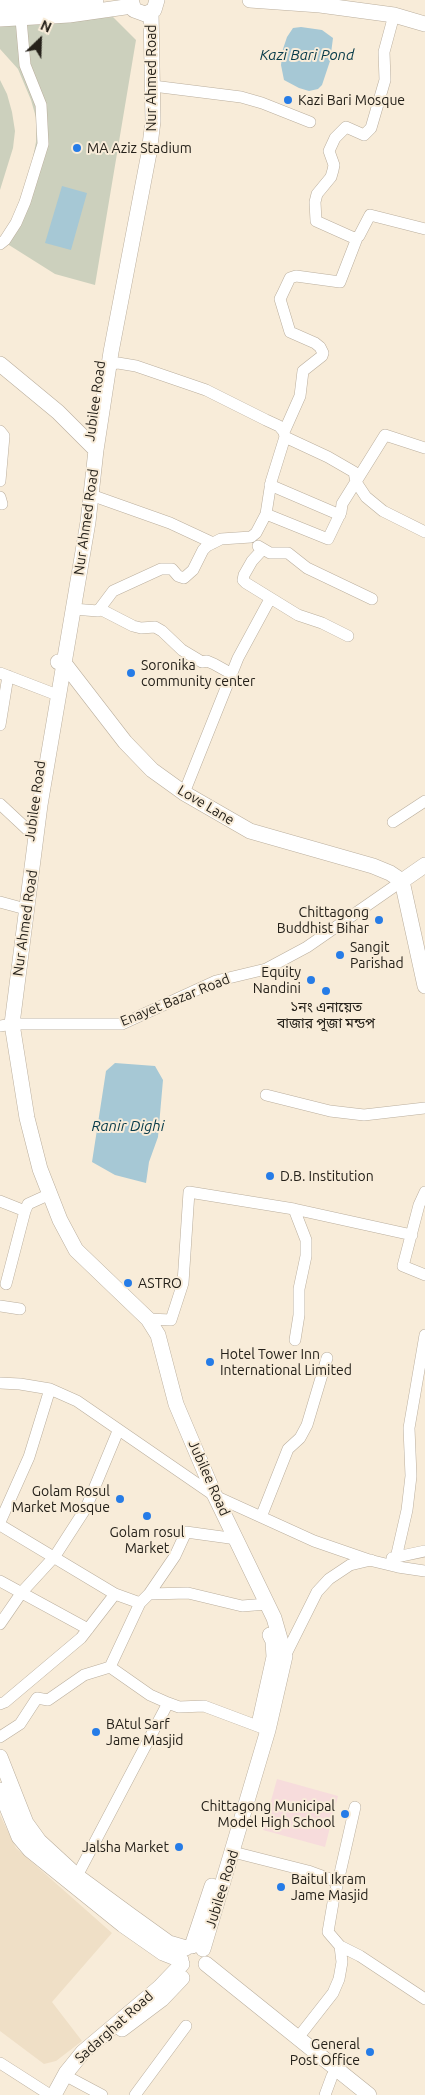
<!DOCTYPE html>
<html>
<head>
<meta charset="utf-8">
<style>
  body { margin:0 }
  #map { position:relative; width:425px; height:2095px; overflow:hidden; background:#f8ecd9; font-family:Ubuntu,sans-serif }
  canvas { display:block }
  .north { position:absolute; left:15px; top:15px; width:50px; height:50px; -webkit-text-stroke:4px #f8ecd9; paint-order:stroke; rotate:24deg; font-size:14px; font-weight:700; line-height:20px; text-align:center; color:#25211a }
  .north::after { content:''; display:block; margin:auto; width:18px; height:22px; background:#25211a; clip-path:polygon(50% 0,100% 100%,50% 72%,0 100%) }
</style>
</head>
<body>
<div id="map">
<canvas width="425" height="2095"></canvas>
<div class="north">N</div>
</div>
<script>
const c = document.querySelector('canvas').getContext('2d');
c.lineJoin = 'round';
function paint(path, color) {
  c.fillStyle = color;
  c.fill(path, 'evenodd');
}
function toPath(rows) {
  const path = new Path2D();
  for (const r of rows) {
    path.moveTo(r[0], r[1]);
    for (let i = 2; i < r.length; i += 2) path.lineTo(r[i], r[i + 1]);
  }
  return path;
}
function strokePath(path, color, width, dash) {
  c.strokeStyle = color;
  c.lineWidth = width;
  c.lineCap = dash ? 'butt' : 'round';
  c.setLineDash(dash || []);
  c.stroke(path);
}
function drawText(font, color, halo, rows, align = 'center') {
  c.font = font + ' Ubuntu,"Noto Sans Bengali",sans-serif';
  c.lineWidth = 4;
  c.setLineDash([]);
  c.textBaseline = 'middle';
  c.strokeStyle = halo;
  c.fillStyle = color;
  for (const [text, x, y, turn = 0] of rows) {
    c.save();
    c.translate(x, y);
    c.rotate((+turn || 0) * Math.PI / 180);
    c.textAlign = isNaN(turn) ? turn : align;
    if (halo) c.strokeText(text, 0, 0);
    c.fillText(text, 0, 0);
    c.restore();
  }
}
paint(toPath([
  [0,1815,16,1848,112,1933,52,2002,82,2041,56,2061,44,2064,0,2031]
]), '#efdfc6');
paint(toPath([
  [277,1779,338,1796,325,1847,263,1830]
]), '#f7dcdc');
paint(toPath([
  [113,17,136,40,95,285,55,274,1,240,13,219,31,167,36,142,37,121,31,100,18,69,0,49,0,25],
  [0,80,7,94,12,112,15,131,13,148,0,190]
]), '#ccd0bd');
paint(toPath([
  [301,27,322,30,333,38,330,61,322,85,318,89,309,91,299,88,284,80,281,65,283,49,287,37,293,28],
  [62,186,87,193,71,250,45,243],
  [115,1063,155,1066,163,1080,158,1137,149,1162,146,1183,115,1175,92,1162,106,1071]
]), '#a6c8d5');
const minor = toPath([
  [394,15,384,52,385,80,371,128,364,135,346,127,335,138,329,151,334,165,333,170,331,177,317,194,315,202,316,221,354,238,359,236,370,215,425,229],
  [153,86,241,97,262,103,310,122],
  [0,244,5,240,16,223,25,202,43,144,41,105,25,65,21,19],
  [109,365,118,363,136,366,206,390,266,420,279,426,284,432,285,437,328,457,354,472,356,482,366,497,383,511,425,532],
  [0,431,4,436,0,481],
  [284,432,300,396,303,371,322,356,323,353,320,347,315,343,290,332,280,299,282,295,290,278,296,276,340,282,357,238],
  [270,485,340,515],
  [91,495,170,523,213,543],
  [0,497,2,504],
  [266,514,328,539,341,512,342,504,385,435,425,448],
  [258,546,270,553,288,553,307,568,372,599],
  [262,550,252,561,244,575,243,580,246,583,298,615,322,623,348,636],
  [73,609,98,611,113,591,161,569,172,569,178,576,184,578,193,570,203,550,207,546,221,539,251,537,256,533,266,514,271,482,285,437],
  [100,609,133,626,141,628,155,627,162,631,182,650,202,662,207,661,214,664,232,674],
  [0,673,52,693],
  [0,725,8,676],
  [184,793,238,658,270,599],
  [0,804,30,832],
  [393,822,425,801],
  [0,902,22,908],
  [0,1026,12,1024,122,1024,216,981,266,969,307,947,402,881],
  [266,1095,330,1111,364,1115,425,1108],
  [425,1192,419,1205,403,1266,425,1275],
  [0,1201,25,1211],
  [294,1209,306,1240,306,1256,299,1289,299,1315,295,1340],
  [6,1284,25,1211,28,1204,50,1194],
  [0,1306,20,1309],
  [148,1319,171,1320,183,1283,189,1192,294,1209,412,1235],
  [0,1383,20,1384,50,1389,77,1401,215,1496,314,1541,369,1560,398,1567,425,1571],
  [261,1517,288,1449,300,1438,307,1425,327,1358],
  [0,1522,29,1457,50,1389],
  [0,1525,115,1594,140,1603,149,1594,188,1593,242,1606,267,1604],
  [392,1558,425,1551],
  [396,1558,407,1510,411,1476,409,1428,425,1335],
  [0,1581,88,1629],
  [149,1594,175,1556,186,1532,237,1539],
  [0,1624,22,1592,55,1556,86,1508,118,1431],
  [285,1656,317,1592,329,1579,350,1565,371,1560],
  [110,1667,150,1695,168,1703,179,1707,204,1706,268,1730],
  [0,1704,5,1702,81,1638,115,1594],
  [0,1737,20,1724,37,1698,48,1700,84,1675,110,1667,140,1603],
  [233,1852,308,1871,338,1882,334,1897,328,1932,340,1946,342,1962,339,1979,333,1993,297,2039],
  [77,1876,168,1703],
  [338,1882,355,1807],
  [340,1946,360,1956,425,1999],
  [0,2063,50,2095],
  [70,2078,102,2095],
  [135,2095,186,2026],
  [325,2095,332,2076]
]);
const major = toPath([
  [131,0,134,10,145,14,154,10,157,0],
  [250,0,320,5,394,15,425,24],
  [0,7,96,0],
  [151,12,153,121,149,153,111,352,96,450,88,522,40,805,12,1024,27,1118,40,1169,60,1220,76,1250,148,1319,158,1335,176,1404,215,1496,274,1618,285,1656,268,1730,203,1949],
  [0,19,69,15,132,6],
  [0,364,58,412,96,450],
  [58,662,64,663,125,742,152,770,184,793,250,831,373,866,390,873,402,881],
  [402,881,425,986],
  [402,881,425,865],
  [260,1720,274,1657,273,1641,270,1635],
  [0,1757,26,1823,39,1841,77,1876,130,1915,169,1943,186,1948],
  [0,1790,19,1837,30,1850,123,1925,163,1953,181,1960],
  [192,1946,212,1886],
  [206,1964,369,2095],
  [122,2029,162,1999,182,1978],
  [54,2095,66,2073,83,2052,160,1987,182,1964]
]);
strokePath(minor, '#baae9d', 12);
strokePath(major, '#baae9d', 16);
strokePath(minor, '#fff', 11);
strokePath(major, '#fff', 15);
for (const [x, y, r, color] of [
  [288,100,5,"#267ce7"],
  [77,148,5,"#267ce7"],
  [131,673,5,"#267ce7"],
  [379,920,5,"#267ce7"],
  [340,955,5,"#267ce7"],
  [311,980,5,"#267ce7"],
  [326,991,5,"#267ce7"],
  [270,1176,5,"#267ce7"],
  [128,1283,5,"#267ce7"],
  [210,1362,5,"#267ce7"],
  [120,1499,5,"#267ce7"],
  [147,1516,5,"#267ce7"],
  [96,1732,5,"#267ce7"],
  [345,1814,5,"#267ce7"],
  [179,1847,5,"#267ce7"],
  [281,1887,5,"#267ce7"],
  [370,2052,5,"#267ce7"]
]) {
  const dot = new Path2D();
  dot.arc(x, y, r, 0, 2 * Math.PI);
  c.fillStyle = color;
  c.fill(dot);
  strokePath(dot, '#f8ecd9', 2);
}
drawText('14px', '#25211a', '#f8ecd9', [
  ["Nur Ahmed Road",151,78,-90],
  ["Jubilee Road",95,401,-82],
  ["Nur Ahmed Road",86,522,-82],
  ["Jubilee Road",35,801,-82],
  ["Love Lane",206,805,31],
  ["Nur Ahmed Road",25,923,-82],
  ["Enayet Bazar Road",175,1000,-22],
  ["Jubilee Road",209,1478,66],
  ["Jubilee Road",222,1889,-73],
  ["Sadarghat Road",114,2027,-42]
]);
drawText('14px', '#25211a', '#f8ecd9', [
  ["Kazi Bari Mosque",298,100],
  ["MA Aziz Stadium",87,148],
  ["Soronika",141,665],
  ["community center",141,681],
  ["Chittagong",369,912,"right"],
  ["Buddhist Bihar",369,928,"right"],
  ["Sangit",350,947],
  ["Parishad",350,963],
  ["Equity",301,972,"right"],
  ["Nandini",301,988,"right"],
  ["১নং এনায়েত",326,1007,"center"],
  ["বাজার পূজা মন্ডপ",326,1023,"center"],
  ["D.B. Institution",280,1176],
  ["ASTRO",138,1283],
  ["Hotel Tower Inn",220,1354],
  ["International Limited",220,1370],
  ["Golam Rosul",110,1491,"right"],
  ["Market Mosque",110,1507,"right"],
  ["Golam rosul",147,1532,"center"],
  ["Market",147,1548,"center"],
  ["BAtul Sarf",106,1724],
  ["Jame Masjid",106,1740],
  ["Chittagong Municipal",335,1806,"right"],
  ["Model High School",335,1822,"right"],
  ["Jalsha Market",169,1847,"right"],
  ["Baitul Ikram",291,1879],
  ["Jame Masjid",291,1895],
  ["General",360,2044,"right"],
  ["Post Office",360,2060,"right"]
], 'left');
drawText('italic 15px', '#053948', '#f8ecd9', [
  ["Kazi Bari Pond",307,55],
  ["Ranir Dighi",128,1126]
]);
</script>
</body>
</html>
